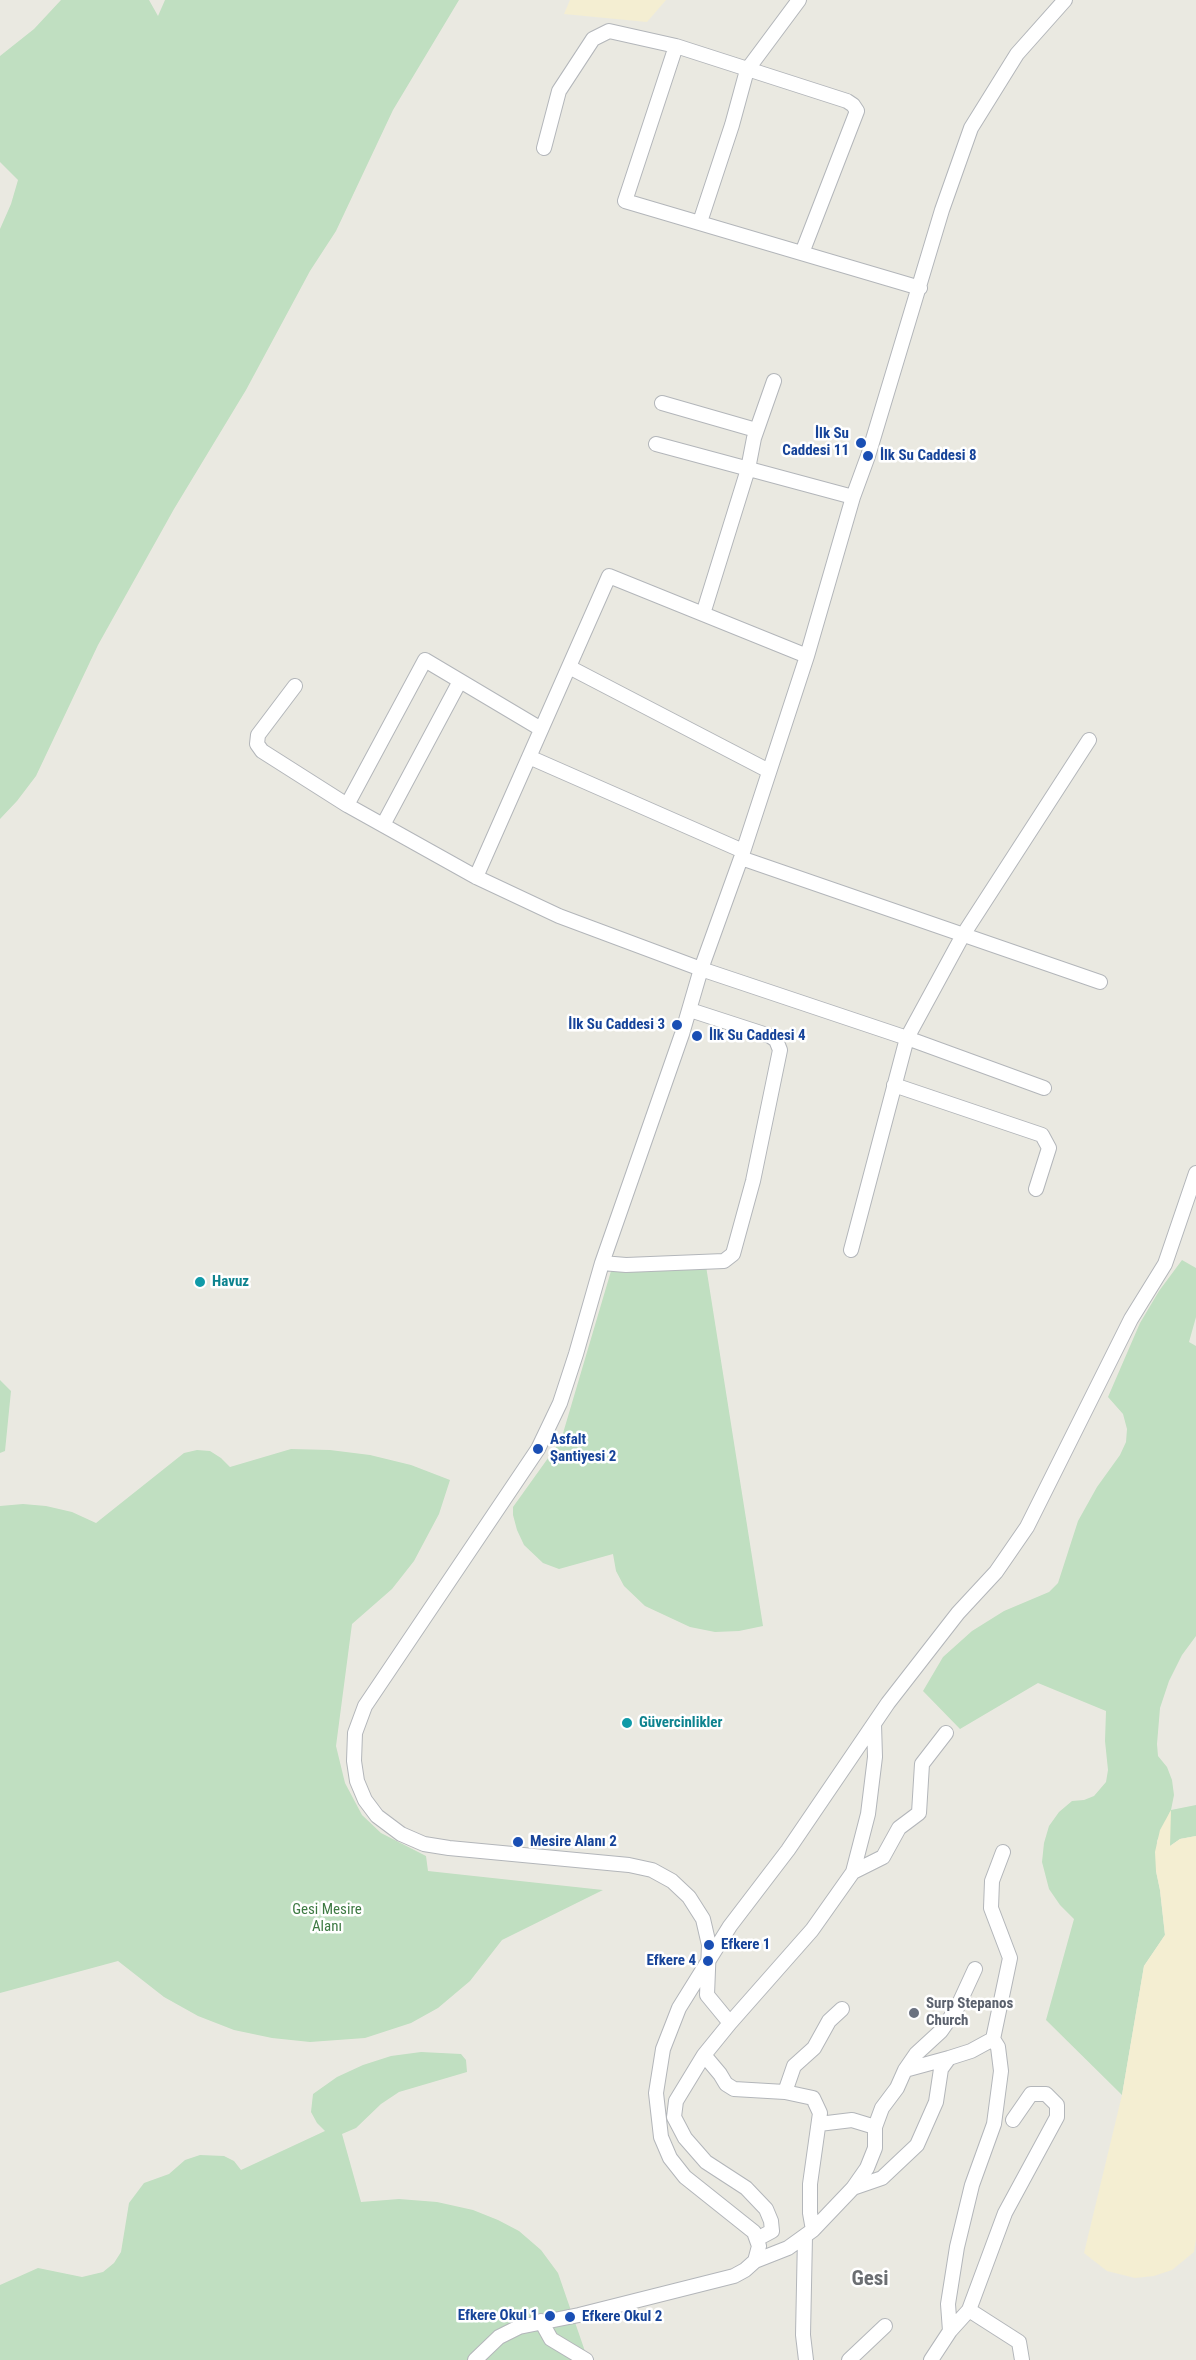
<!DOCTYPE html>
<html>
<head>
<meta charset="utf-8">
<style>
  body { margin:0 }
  canvas { display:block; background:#eae9e1 }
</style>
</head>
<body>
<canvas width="1196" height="2360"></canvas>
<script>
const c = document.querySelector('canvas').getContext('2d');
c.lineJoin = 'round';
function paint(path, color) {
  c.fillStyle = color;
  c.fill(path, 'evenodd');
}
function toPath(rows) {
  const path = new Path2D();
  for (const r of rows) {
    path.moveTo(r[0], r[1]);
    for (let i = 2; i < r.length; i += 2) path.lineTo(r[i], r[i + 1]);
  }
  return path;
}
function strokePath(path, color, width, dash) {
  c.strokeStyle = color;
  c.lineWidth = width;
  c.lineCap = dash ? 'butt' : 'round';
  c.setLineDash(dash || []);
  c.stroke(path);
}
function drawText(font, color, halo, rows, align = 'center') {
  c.font = font + ' "Roboto Condensed",sans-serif';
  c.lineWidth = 5;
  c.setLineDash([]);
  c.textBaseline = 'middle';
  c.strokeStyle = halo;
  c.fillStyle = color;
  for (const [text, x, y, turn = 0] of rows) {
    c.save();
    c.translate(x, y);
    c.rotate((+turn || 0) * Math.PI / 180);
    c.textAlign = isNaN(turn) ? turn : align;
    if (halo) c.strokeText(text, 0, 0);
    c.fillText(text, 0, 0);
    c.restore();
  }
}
paint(toPath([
  [61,0,149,0,158,16,165,0,459,0,393,110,336,231,310,271,246,390,174,509,98,645,36,776,17,801,0,819,0,229,11,204,18,180,0,162,0,56,34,29],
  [1182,1260,1196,1268,1196,1317,1189,1342,1196,1346,1196,1636,1182,1655,1169,1681,1160,1708,1157,1744,1158,1756,1167,1767,1172,1780,1174,1795,1171,1810,1196,1805,1196,1836,1180,1839,1170,1846,1170,1812,1157,1841,1156,1871,1160,1890,1165,1935,1144,1966,1122,2095,1046,2020,1074,1919,1060,1905,1049,1889,1042,1862,1044,1843,1049,1826,1059,1812,1072,1801,1084,1800,1094,1796,1106,1782,1108,1770,1105,1741,1106,1711,1038,1683,960,1729,923,1691,943,1657,972,1631,1004,1611,1049,1592,1058,1583,1078,1521,1097,1487,1120,1455,1126,1442,1127,1429,1123,1414,1108,1397,1140,1323,1159,1291],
  [706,1266,763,1626,739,1631,715,1632,690,1627,645,1606,624,1586,616,1571,613,1554,559,1569,543,1563,524,1545,517,1530,513,1515,513,1507,561,1440,611,1271],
  [0,1380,11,1391,5,1451,0,1453],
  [291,1449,330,1450,370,1455,411,1465,450,1480,439,1514,414,1561,392,1589,352,1624,336,1746,345,1783,362,1815,381,1833,426,1856,428,1871,603,1890,502,1940,470,1981,438,2008,411,2023,365,2038,310,2042,272,2038,234,2030,198,2016,164,1997,118,1961,0,1993,0,1506,23,1504,46,1506,72,1512,96,1523,184,1453,197,1450,210,1451,221,1458,230,1467],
  [421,2052,461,2054,466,2060,467,2072,399,2092,381,2104,356,2128,342,2134,361,2202,399,2199,437,2202,473,2210,498,2220,519,2231,541,2250,558,2273,588,2360,0,2360,0,2285,38,2268,82,2277,103,2272,114,2263,121,2252,129,2203,144,2183,169,2174,185,2160,200,2155,224,2156,234,2161,241,2170,325,2131,317,2123,311,2112,313,2094,337,2077,363,2065,391,2056]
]), '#c0dfc1');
paint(toPath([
  [570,0,666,0,647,22,564,14],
  [1171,1810,1170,1846,1180,1839,1196,1836,1196,2240,1194,2252,1172,2270,1154,2276,1135,2278,1107,2271,1084,2253,1122,2095,1144,1966,1165,1935,1160,1890,1156,1871,1155,1852,1160,1830]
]), '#f4eed2');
const minor = toPath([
  [676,46,625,201,920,288],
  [544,148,559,91,593,39,609,31,676,46,847,101,853,105,857,111,802,253],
  [700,222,732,125,747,70,799,0],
  [662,403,756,430],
  [656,444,853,497],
  [703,614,748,469,754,438,774,381],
  [569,667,769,771],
  [295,686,258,735,257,744,262,751,347,805,476,877,559,916,701,969,907,1038,1044,1088],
  [529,757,743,851],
  [347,805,425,660,541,729],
  [383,825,460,681],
  [741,858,1100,982],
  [476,877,609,576,807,656],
  [894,1085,1042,1135,1049,1148,1036,1189],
  [851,1250,907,1038,963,935,1089,740],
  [602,1263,626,1265,724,1261,733,1254,753,1181,780,1050,776,1040,770,1036,690,1010],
  [853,1872,883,1857,899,1828,919,1813,922,1764,946,1733],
  [730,2023,707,1995,709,1945,703,1919,689,1897,672,1881,652,1870,629,1865,449,1848,424,1844,401,1834,377,1816,365,1800,357,1781,354,1761,355,1733,365,1706,538,1449,560,1403,576,1354,602,1263,682,1034,701,969,741,858,807,656,853,497,868,456,942,210,971,128,1017,54,1065,0],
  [704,2055,720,2074,726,2084,734,2089,785,2092,813,2098,820,2113,810,2184,810,2213,813,2230],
  [905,2070,949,2058],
  [785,2092,794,2066,814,2048,829,2021,842,2009],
  [819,2124,852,2120,875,2127],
  [853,2188,867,2168,875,2148,875,2127,882,2108,897,2088,905,2070,916,2054,941,2031,957,2008,975,1969],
  [805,2236,803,2335,806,2360],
  [757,2239,772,2231,771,2221,766,2209,746,2188,706,2162,685,2138,674,2117,676,2101,704,2055,730,2023,812,1930,853,1872,868,1814,875,1757,874,1724],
  [755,2261,788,2248,813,2230,853,2188,882,2178,917,2145,936,2102,941,2069,949,2058,971,2051,993,2039],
  [969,2310,1019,2342,1022,2360],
  [541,2321,551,2339,586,2360],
  [950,2331,948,2304,957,2247,972,2185,994,2124,1001,2071,998,2047,993,2039,1010,1958,991,1908,992,1881,1003,1852],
  [475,2360,499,2337,519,2327,579,2315,734,2276,745,2270,755,2261,759,2246,754,2232,685,2177,670,2158,661,2137,656,2093,663,2049,679,2008,730,1926,788,1850,888,1703,958,1613,996,1572,1027,1527,1131,1319,1165,1264,1196,1173],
  [849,2360,885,2326],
  [931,2360,950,2331,969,2310,1005,2213,1057,2117,1057,2105,1046,2094,1031,2094,1013,2120]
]);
strokePath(minor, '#b3b6ba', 16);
strokePath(minor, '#fff', 14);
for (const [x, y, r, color] of [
  [861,443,6,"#1a4fb4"],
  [868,456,6,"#1a4fb4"],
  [677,1025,6,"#1a4fb4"],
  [697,1036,6,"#1a4fb4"],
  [200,1282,6,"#0f9aa8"],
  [538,1449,6,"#1a4fb4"],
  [627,1723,6,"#0f9aa8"],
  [518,1842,6,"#1a4fb4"],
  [709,1945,6,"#1a4fb4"],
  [708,1961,6,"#1a4fb4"],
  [914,2013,6,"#6b7280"],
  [550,2316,6,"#1a4fb4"],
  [570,2317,6,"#1a4fb4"]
]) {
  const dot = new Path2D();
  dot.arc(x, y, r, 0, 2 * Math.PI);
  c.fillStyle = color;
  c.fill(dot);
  strokePath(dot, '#fff', 2);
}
drawText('bold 15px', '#164399', '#fff', [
  ["İlk Su",849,434,"right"],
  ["Caddesi 11",849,451,"right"],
  ["İlk Su Caddesi 8",880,456],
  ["İlk Su Caddesi 3",665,1025,"right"],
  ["İlk Su Caddesi 4",709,1036],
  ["Asfalt",550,1440],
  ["Şantiyesi 2",550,1457],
  ["Mesire Alanı 2",530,1842],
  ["Efkere 1",721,1945],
  ["Efkere 4",696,1961,"right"],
  ["Efkere Okul 1",538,2316,"right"],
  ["Efkere Okul 2",582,2317]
], 'left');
drawText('bold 15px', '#0d838f', '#fff', [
  ["Havuz",212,1282],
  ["Güvercinlikler",639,1723]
], 'left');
drawText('15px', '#3e7a43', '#fff', [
  ["Gesi Mesire",327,1910],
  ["Alanı",327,1927]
]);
drawText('bold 15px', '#5b616d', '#fff', [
  ["Surp Stepanos",926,2004],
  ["Church",926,2021]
], 'left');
drawText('bold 21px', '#6b6e72', '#fff', [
  ["Gesi",870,2280]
]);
</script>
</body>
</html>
